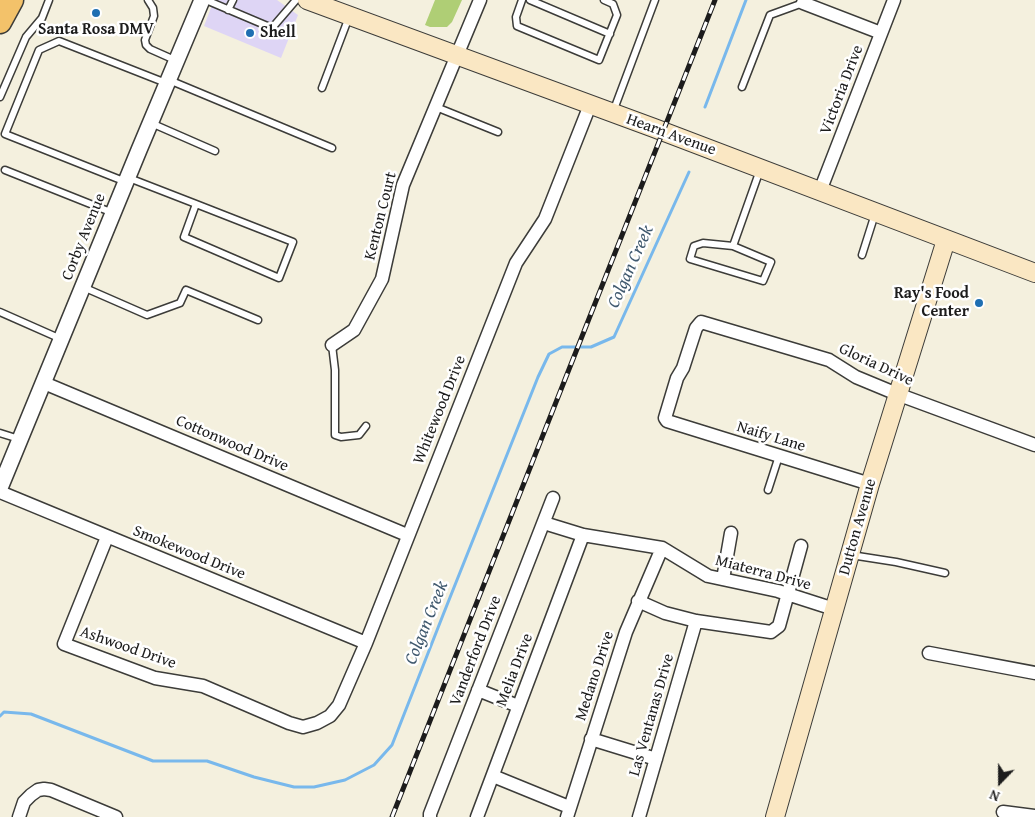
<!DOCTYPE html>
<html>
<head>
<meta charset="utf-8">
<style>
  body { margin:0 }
  #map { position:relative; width:1035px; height:817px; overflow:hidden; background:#f4f0de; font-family:"Gentium Book Plus",serif }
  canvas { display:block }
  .north { position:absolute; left:975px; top:757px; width:50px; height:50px; -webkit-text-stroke:4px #fff; paint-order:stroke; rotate:202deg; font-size:14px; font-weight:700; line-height:20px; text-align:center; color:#1c1c1c }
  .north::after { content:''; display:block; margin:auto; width:18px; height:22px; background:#1c1c1c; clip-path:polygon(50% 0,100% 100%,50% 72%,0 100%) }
</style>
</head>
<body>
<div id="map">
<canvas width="1035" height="817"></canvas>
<div class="north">N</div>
</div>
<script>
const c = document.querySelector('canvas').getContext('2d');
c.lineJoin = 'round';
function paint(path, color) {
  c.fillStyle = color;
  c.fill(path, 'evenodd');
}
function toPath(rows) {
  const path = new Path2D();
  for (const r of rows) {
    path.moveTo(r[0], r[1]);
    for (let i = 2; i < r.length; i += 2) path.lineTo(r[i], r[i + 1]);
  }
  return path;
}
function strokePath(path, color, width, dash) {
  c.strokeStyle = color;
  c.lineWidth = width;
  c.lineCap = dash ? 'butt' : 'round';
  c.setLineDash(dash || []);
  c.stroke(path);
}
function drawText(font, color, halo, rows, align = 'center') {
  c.font = font + ' "Gentium Book Plus",serif';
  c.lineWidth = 5;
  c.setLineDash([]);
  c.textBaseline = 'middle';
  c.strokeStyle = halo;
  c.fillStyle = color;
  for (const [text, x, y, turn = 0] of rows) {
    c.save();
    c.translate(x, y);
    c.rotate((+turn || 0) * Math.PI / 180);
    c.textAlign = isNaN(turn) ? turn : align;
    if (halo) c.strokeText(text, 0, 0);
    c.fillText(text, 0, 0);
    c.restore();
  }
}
paint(toPath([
  [214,0,277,0,298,15,281,58,204,26]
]), '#ded5f5');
paint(toPath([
  [435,0,462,0,452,22,447,27,430,27,425,25]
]), '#afce75');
strokePath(toPath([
  [705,107,746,0],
  [0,716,4,712,31,714,153,761,207,761,254,777,294,787,314,787,345,780,374,765,392,745,443,615,538,377,549,354,562,347,591,347,614,337,689,172]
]), '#78b8ec', 3);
const service = toPath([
  [148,0,153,8,154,16,145,40,146,45,150,49,177,61],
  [206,0,272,28,296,0],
  [522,0,516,17,517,26,599,60,617,15,613,4,604,0],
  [530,0,610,34],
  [228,10,233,0],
  [169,80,332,148],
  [742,87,770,15,803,3],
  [322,88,349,17],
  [0,97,26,37,42,18,49,0],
  [436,107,498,132],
  [613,112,655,0],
  [151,123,215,151],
  [5,170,113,213],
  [129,178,196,204,293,242,279,278,184,237,196,204],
  [126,182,5,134,39,50,59,41,166,83],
  [733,246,703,243,694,246,690,259,763,281,771,262,733,246,760,170],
  [862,255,875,214],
  [83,287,147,315,180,303,186,290,258,320],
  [0,312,61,339],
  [332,345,335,370,335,435,341,437,359,435,366,426],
  [0,433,19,439],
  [768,490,779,456],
  [851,555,896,562,945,573]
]);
const minor = toPath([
  [803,3,881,33],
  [820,191,894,0],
  [332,345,354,330,382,279,403,185,480,0],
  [44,383,407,535],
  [870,484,667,421,665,418,677,378,683,368,696,328,701,322,829,360,856,377,897,394,1035,445],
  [0,492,366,643],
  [544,523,583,535,662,548,708,576,778,591,834,609],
  [107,537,64,644,155,678,203,686,289,723,303,727,317,723,330,716,339,705,366,643,516,263,545,219,590,105],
  [723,579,731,533],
  [638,601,665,613,696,621,771,632,779,626,801,546],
  [929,653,1035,673],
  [478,690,518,706],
  [591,739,656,759],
  [493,776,569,807],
  [1003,812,1035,816],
  [19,817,24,802,31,795,38,790,44,789,51,790,116,817],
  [430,817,430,814,553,498],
  [477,817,583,535],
  [567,817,626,632,662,548],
  [639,817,696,621]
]);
const tertiary = toPath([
  [0,488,139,150,202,0]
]);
const secondary = toPath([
  [307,0,654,128,1035,273],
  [775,817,870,484,946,240]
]);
const motorway = toPath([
  [0,22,12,0]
]);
strokePath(service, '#3c3c39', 9);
strokePath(minor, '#3c3c39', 15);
strokePath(tertiary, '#3c3c39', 18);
strokePath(secondary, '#3c3c39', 20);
strokePath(motorway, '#3c3c39', 25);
strokePath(service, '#fff', 6);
strokePath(minor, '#fff', 12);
strokePath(tertiary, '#fff', 15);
strokePath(secondary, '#fae7c3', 18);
strokePath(motorway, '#f3c26a', 22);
const rail = toPath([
  [392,817,715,0]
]);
strokePath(rail, '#1c1c1c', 5);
strokePath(rail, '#fff', 3, [9]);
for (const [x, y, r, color] of [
  [96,13,5,"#1f6fb2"],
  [250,33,5,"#1f6fb2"],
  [979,303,5,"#1f6fb2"]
]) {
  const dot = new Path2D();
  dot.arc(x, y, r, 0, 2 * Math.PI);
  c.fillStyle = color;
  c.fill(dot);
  strokePath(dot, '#fff', 2);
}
drawText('bold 16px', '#1c1c1c', '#fff', [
  ["Santa Rosa DMV",96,30],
  ["Shell",260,33,"left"],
  ["Ray's Food",969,294,"right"],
  ["Center",969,312,"right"]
]);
drawText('16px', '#1c1c1c', '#fff', [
  ["Victoria Drive",842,90,-69],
  ["Hearn Avenue",671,135,20],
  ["Kenton Court",381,216,-76],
  ["Corby Avenue",84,237,-68],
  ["Gloria Drive",876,365,25],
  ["Whitewood Drive",440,410,-68],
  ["Naify Lane",771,437,17],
  ["Cottonwood Drive",232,444,23],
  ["Dutton Avenue",858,527,-74],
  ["Smokewood Drive",189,553,22],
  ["Miaterra Drive",763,573,15],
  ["Ashwood Drive",128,648,19],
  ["Vanderford Drive",476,651,-69],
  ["Melia Drive",515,670,-69],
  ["Medano Drive",595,676,-72],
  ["Las Ventanas Drive",652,715,-74]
]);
drawText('italic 18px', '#415a6f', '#fff', [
  ["Colgan Creek",631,267,-66],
  ["Colgan Creek",427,623,-68]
]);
</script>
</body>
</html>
